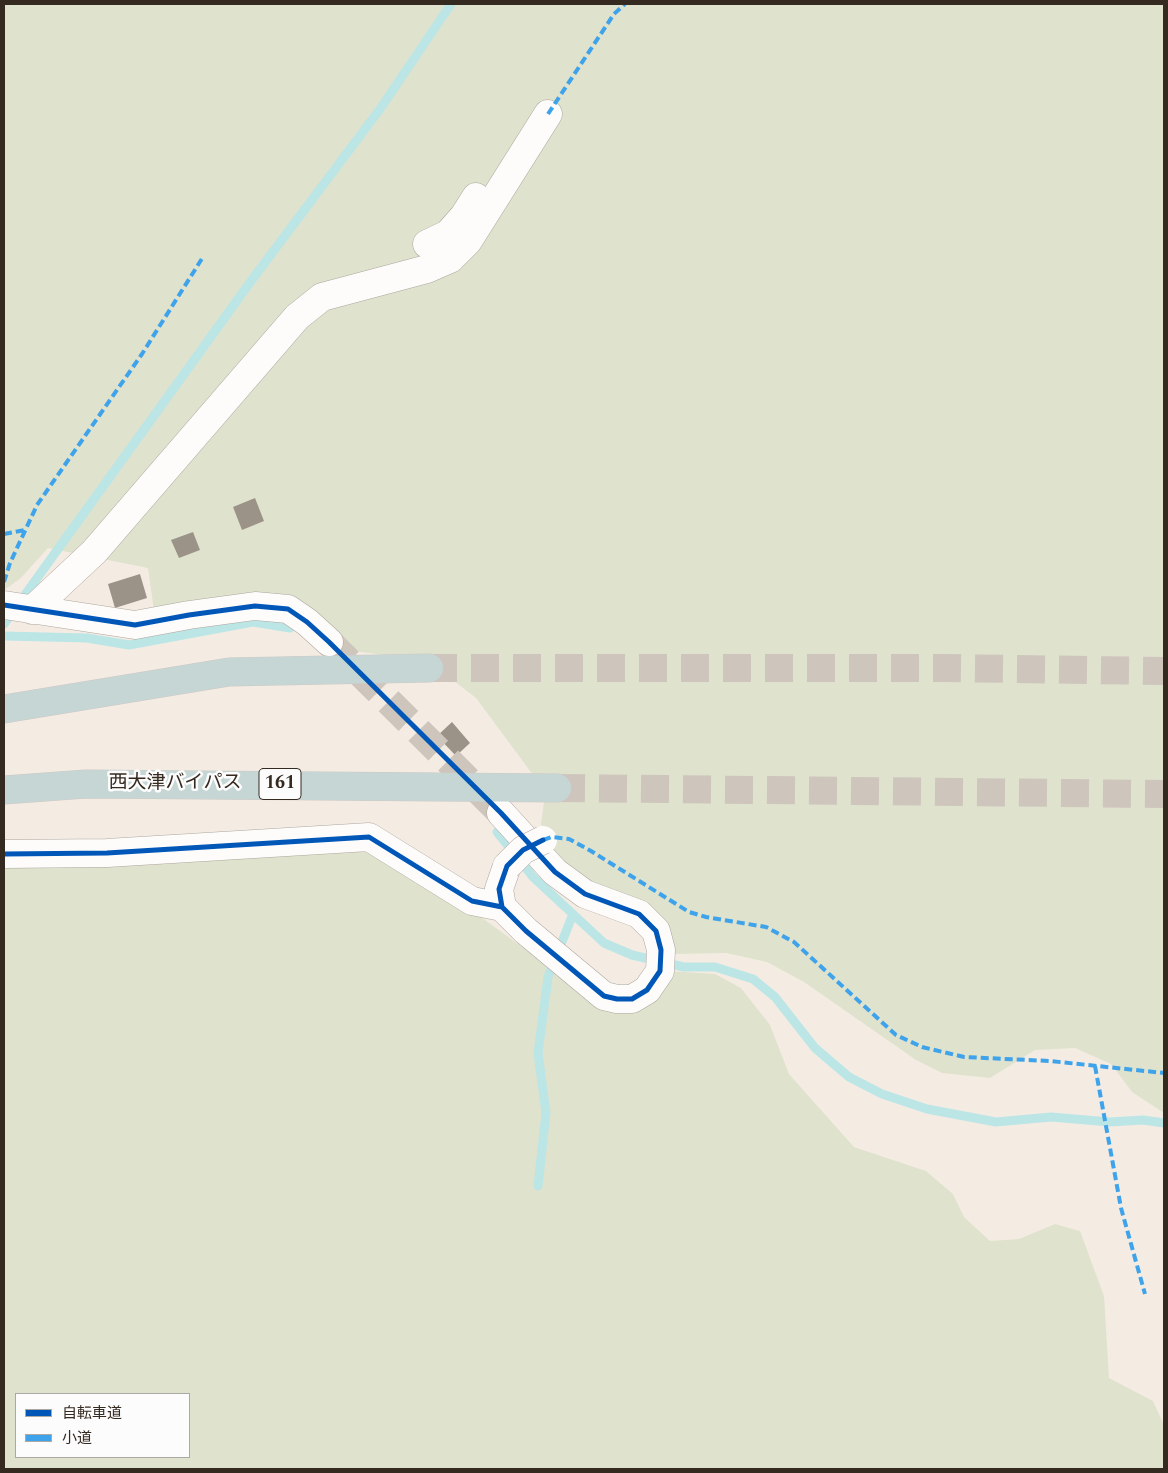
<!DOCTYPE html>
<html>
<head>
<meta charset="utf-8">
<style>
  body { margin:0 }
  #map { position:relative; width:1168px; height:1473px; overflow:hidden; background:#f4ece3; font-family:Spectral,"Noto Sans JP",serif }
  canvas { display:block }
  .frame { position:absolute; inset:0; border:5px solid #342a20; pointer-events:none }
  .legend { position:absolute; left:15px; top:1393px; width:175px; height:65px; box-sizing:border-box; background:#fcfcfc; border:1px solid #aca8a4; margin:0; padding:6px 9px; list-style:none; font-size:15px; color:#342a20 }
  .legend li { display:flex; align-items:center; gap:10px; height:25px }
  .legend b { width:25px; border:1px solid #aca8a4 }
</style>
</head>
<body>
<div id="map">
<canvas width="1168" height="1473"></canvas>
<div class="frame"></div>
<ul class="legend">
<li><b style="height:6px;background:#0057b8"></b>自転車道</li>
<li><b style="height:6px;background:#3ea3ea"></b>小道</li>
</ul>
</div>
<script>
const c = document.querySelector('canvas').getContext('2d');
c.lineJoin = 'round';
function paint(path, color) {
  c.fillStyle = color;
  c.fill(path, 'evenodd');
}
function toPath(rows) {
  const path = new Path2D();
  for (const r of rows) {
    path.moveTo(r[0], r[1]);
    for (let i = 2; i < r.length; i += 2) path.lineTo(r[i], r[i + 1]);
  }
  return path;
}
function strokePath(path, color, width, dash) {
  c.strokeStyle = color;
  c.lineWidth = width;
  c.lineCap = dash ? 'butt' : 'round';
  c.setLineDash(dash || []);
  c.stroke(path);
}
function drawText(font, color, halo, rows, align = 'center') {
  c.font = font + ' Spectral,"Noto Sans JP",serif';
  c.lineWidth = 5;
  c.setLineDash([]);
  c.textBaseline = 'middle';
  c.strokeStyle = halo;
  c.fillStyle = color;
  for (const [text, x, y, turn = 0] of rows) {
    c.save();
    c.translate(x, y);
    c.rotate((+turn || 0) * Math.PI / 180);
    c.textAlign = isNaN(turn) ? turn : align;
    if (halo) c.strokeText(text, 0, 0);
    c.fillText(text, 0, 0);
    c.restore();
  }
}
paint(toPath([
  [4,4,1164,4,1164,1113,1132,1092,1111,1064,1075,1048,1035,1050,990,1078,942,1073,916,1060,804,982,767,962,726,953,674,954,562,871,541,824,544,802,536,779,476,698,428,661,347,650,312,616,154,611,148,568,48,548,20,579,4,590],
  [357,844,442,889,601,1004,668,971,715,974,741,988,770,1025,789,1074,854,1147,926,1171,953,1194,964,1217,990,1241,1019,1239,1055,1224,1080,1231,1104,1296,1109,1378,1153,1401,1164,1425,1164,1469,4,1469,4,860],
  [16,1394,189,1394,189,1457,16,1457]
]), '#dfe2cd');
strokePath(toPath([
  [4,624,251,281,380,109,451,4],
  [4,636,87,638,129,645,253,622,290,628],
  [497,832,533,877,604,943,632,955,684,967,715,967,753,979,775,997,815,1048,849,1077,882,1094,927,1109,996,1122,1051,1117,1110,1122,1143,1120,1164,1123],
  [538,1186,546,1113,538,1053,548,977,573,914]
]), '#bce5e6', 9);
paint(toPath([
  [255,498,264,521,242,530,233,507],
  [193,532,200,550,179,558,171,540],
  [140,574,147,598,115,608,108,584],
  [452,722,470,743,456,756,437,736]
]), '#9c9388');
strokePath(toPath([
  [329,642,501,813]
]), '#cec5bc', 28, [28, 14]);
strokePath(toPath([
  [429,668,943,668,1164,671],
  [557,788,1164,794]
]), '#cec5bc', 28, [28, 14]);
const minor = toPath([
  [427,244,448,234,464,216,476,197],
  [4,605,135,625,189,615,255,606,288,609,307,622,329,642],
  [32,610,94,552,297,317,322,297,427,269,450,259,468,241,548,114],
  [501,813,555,872,585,894,639,914,656,931,661,950,660,971,647,990,632,999,617,999,604,996,526,931,502,907,499,889,507,866],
  [4,854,107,853,369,837,472,901,502,907]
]);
const highway = toPath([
  [4,709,229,672,429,668],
  [4,790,86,784,557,788]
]);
strokePath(minor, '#aea69e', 29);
strokePath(highway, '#cec9c4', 29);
strokePath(minor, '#fdfcfb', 28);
strokePath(highway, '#c6d6d5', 28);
const minorBridge = toPath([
  [507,866,523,850,543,840]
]);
strokePath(minorBridge, '#aea69e', 29, []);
strokePath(minorBridge, '#fdfcfb', 28);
strokePath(toPath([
  [548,114,614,14,625,4],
  [4,534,25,530],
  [4,582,10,563,37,505,142,354,203,257],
  [543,840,552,837,569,839,591,851,689,912,706,917,766,927,794,942,896,1035,922,1047,964,1057,1050,1061,1164,1073],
  [1095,1066,1121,1208,1145,1294]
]), '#3ea3ea', 4, [8, 4]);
strokePath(toPath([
  [4,605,135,625,189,615,255,606,288,609,307,622,329,642,501,813,555,872,585,894,639,914,656,931,661,950,660,971,647,990,632,999,617,999,604,996,526,931,502,907,499,889,507,866,523,850,543,840],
  [4,854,107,853,369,837,472,901,502,907]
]), '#0057b8', 5);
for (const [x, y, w] of [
  [280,784,42]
]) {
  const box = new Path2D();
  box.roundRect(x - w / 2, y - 15.5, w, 31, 4);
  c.fillStyle = '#fcfcfc';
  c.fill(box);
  strokePath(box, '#342a20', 1);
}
drawText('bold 18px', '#342a20', null, [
  ["161",280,784]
]);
drawText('19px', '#342a20', '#fcfcfc', [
  ["西大津バイパス",175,784]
]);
</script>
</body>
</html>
